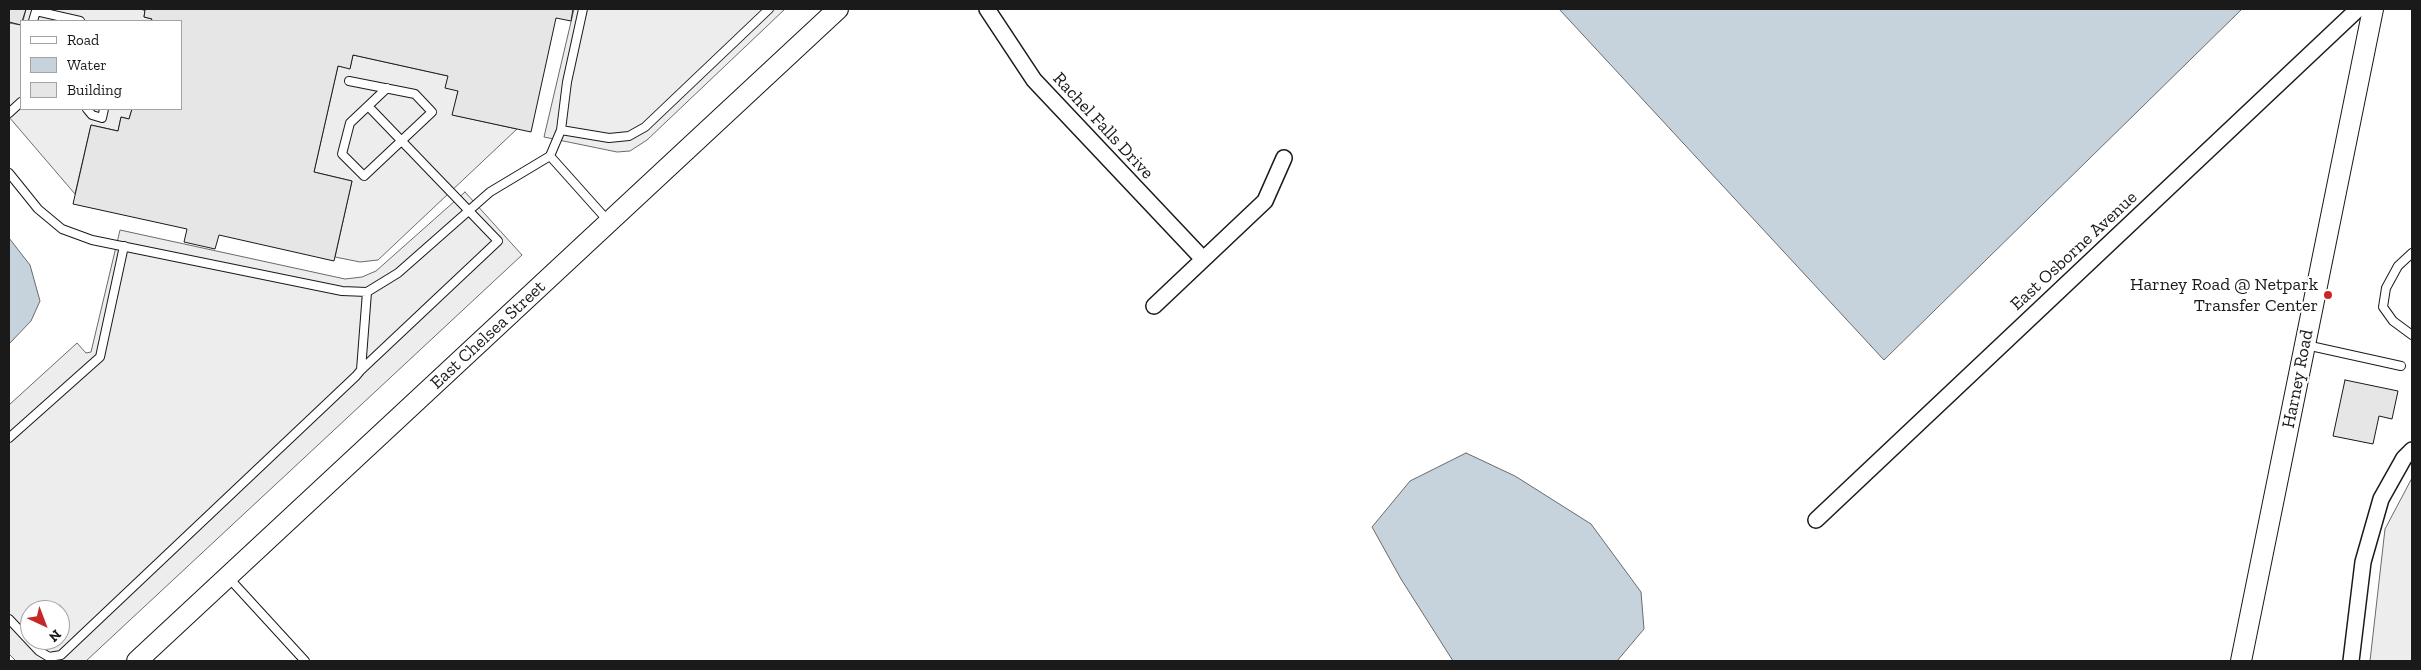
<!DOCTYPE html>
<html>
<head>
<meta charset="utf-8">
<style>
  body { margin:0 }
  #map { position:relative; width:2421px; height:670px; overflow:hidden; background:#fff; font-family:"Zilla Slab",serif }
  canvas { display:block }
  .frame { position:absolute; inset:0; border:10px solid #1a1a1a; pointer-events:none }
  .legend { position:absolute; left:20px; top:20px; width:162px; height:90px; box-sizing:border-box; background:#fff; border:1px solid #a3a3a3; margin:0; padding:6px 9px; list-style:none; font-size:15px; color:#1a1a1a }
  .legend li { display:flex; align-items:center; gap:10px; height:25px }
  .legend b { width:25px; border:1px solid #a3a3a3 }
  .north { position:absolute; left:20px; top:600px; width:50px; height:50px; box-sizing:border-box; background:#fff; border:1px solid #a3a3a3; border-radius:50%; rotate:137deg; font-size:14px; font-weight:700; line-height:20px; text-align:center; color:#1a1a1a }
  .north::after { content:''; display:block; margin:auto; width:18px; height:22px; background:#c62828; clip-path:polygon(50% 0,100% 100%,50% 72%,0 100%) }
</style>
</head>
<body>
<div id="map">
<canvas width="2421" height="670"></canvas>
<div class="frame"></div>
<ul class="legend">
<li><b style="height:6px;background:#fff"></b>Road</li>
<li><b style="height:14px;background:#c6d2dc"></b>Water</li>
<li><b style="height:14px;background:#e6e6e6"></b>Building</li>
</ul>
<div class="north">N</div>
</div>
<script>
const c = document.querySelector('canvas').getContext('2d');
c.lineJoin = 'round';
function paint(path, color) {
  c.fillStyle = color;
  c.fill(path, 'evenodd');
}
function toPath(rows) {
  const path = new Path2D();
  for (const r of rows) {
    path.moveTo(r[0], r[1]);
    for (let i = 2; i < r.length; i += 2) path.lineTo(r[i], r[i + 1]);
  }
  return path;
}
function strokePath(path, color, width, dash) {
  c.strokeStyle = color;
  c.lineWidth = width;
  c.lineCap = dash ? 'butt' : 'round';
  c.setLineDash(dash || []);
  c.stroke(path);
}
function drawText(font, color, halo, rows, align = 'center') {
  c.font = font + ' "Zilla Slab",serif';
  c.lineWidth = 4;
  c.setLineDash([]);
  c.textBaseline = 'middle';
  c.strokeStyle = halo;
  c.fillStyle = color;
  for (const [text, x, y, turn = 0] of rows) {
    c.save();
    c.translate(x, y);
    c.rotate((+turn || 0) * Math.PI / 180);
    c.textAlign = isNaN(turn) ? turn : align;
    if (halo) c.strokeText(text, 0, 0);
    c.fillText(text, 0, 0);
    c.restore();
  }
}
const parking = toPath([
  [26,9,138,9,145,10,144,17,152,19,151,21,23,21,26,9],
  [574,9,785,9,647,140,630,151,617,152,544,137,574,9],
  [9,23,21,25,21,109,132,109,129,119,121,117,118,131,91,125,75,194,9,117,9,23],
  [353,55,448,76,458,91,453,115,517,129,378,260,360,262,335,257,352,181,314,172,338,66,350,68,353,55],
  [465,192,522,255,86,661,16,661,9,654,9,405,77,343,86,353,91,352,120,230,345,279,362,277,376,271,465,192],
  [30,610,60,610,60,640,30,640,30,610],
  [2412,478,2412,661,2370,661,2385,529,2412,478]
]);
paint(parking, '#ededed');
strokePath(parking, '#6a6a6a', 1);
const water = toPath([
  [1559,9,2242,9,1884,360,1559,9],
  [9,238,30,265,40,301,31,321,9,344,9,238],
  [1466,453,1515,476,1591,524,1641,592,1644,629,1617,661,1453,661,1401,579,1372,527,1410,481,1466,453]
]);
paint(water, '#c6d2dc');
strokePath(water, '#6a6a6a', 1);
const building = toPath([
  [9,9,26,9,21,25,9,22,9,9],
  [138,9,573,9,571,21,556,18,531,132,452,115,458,91,445,88,448,76,353,55,350,69,338,66,314,172,352,181,334,261,219,235,215,249,184,242,187,229,73,204,91,125,118,131,121,117,129,119,132,109,181,109,181,21,151,21,152,19,144,17,145,10,138,9],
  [2345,380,2398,391,2392,419,2379,416,2373,444,2333,436,2345,380]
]);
paint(building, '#e6e6e6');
strokePath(building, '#1a1a1a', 1);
const service = toPath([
  [33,21,36,11,80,21],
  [349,81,415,94,432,112,364,176,342,154,350,123,387,88],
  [87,109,92,115,102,118,104,109],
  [9,113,21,102],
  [561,130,609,138,629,136,645,127,769,9],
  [550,156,609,222],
  [9,173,38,209,62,229,92,240,342,291,367,292,398,273,490,192,550,156,561,130,567,82,583,9],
  [2412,253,2398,266,2386,288,2383,307,2393,321,2412,335],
  [2306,345,2401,366],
  [361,370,498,241,368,106],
  [9,438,100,357,124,246],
  [228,577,305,661],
  [9,619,39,651,49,657,61,655,356,376,361,370,367,292]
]);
const minor = toPath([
  [987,9,1034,80,1203,259],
  [1154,306,1265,201,1284,158],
  [1816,520,2358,9],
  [2351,661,2363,562,2381,499,2404,458,2412,450]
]);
const tertiary = toPath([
  [137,661,838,9],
  [2241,661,2373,9]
]);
strokePath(service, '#1a1a1a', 10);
strokePath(minor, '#1a1a1a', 18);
strokePath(tertiary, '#1a1a1a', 22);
strokePath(service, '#fff', 8);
strokePath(minor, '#fff', 15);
strokePath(tertiary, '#fff', 20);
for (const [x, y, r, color] of [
  [2328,295,5,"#c62828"]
]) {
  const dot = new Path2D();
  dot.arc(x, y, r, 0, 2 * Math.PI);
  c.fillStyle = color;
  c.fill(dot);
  strokePath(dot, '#fff', 2);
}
drawText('18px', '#1a1a1a', '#fff', [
  ["Rachel Falls Drive",1103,126,47],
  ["East Osborne Avenue",2074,251,-43],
  ["East Chelsea Street",488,335,-43],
  ["Harney Road",2298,379,-79]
]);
drawText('18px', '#1a1a1a', '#fff', [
  ["Harney Road @ Netpark",2318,285],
  ["Transfer Center",2318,306]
], 'right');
</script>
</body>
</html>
